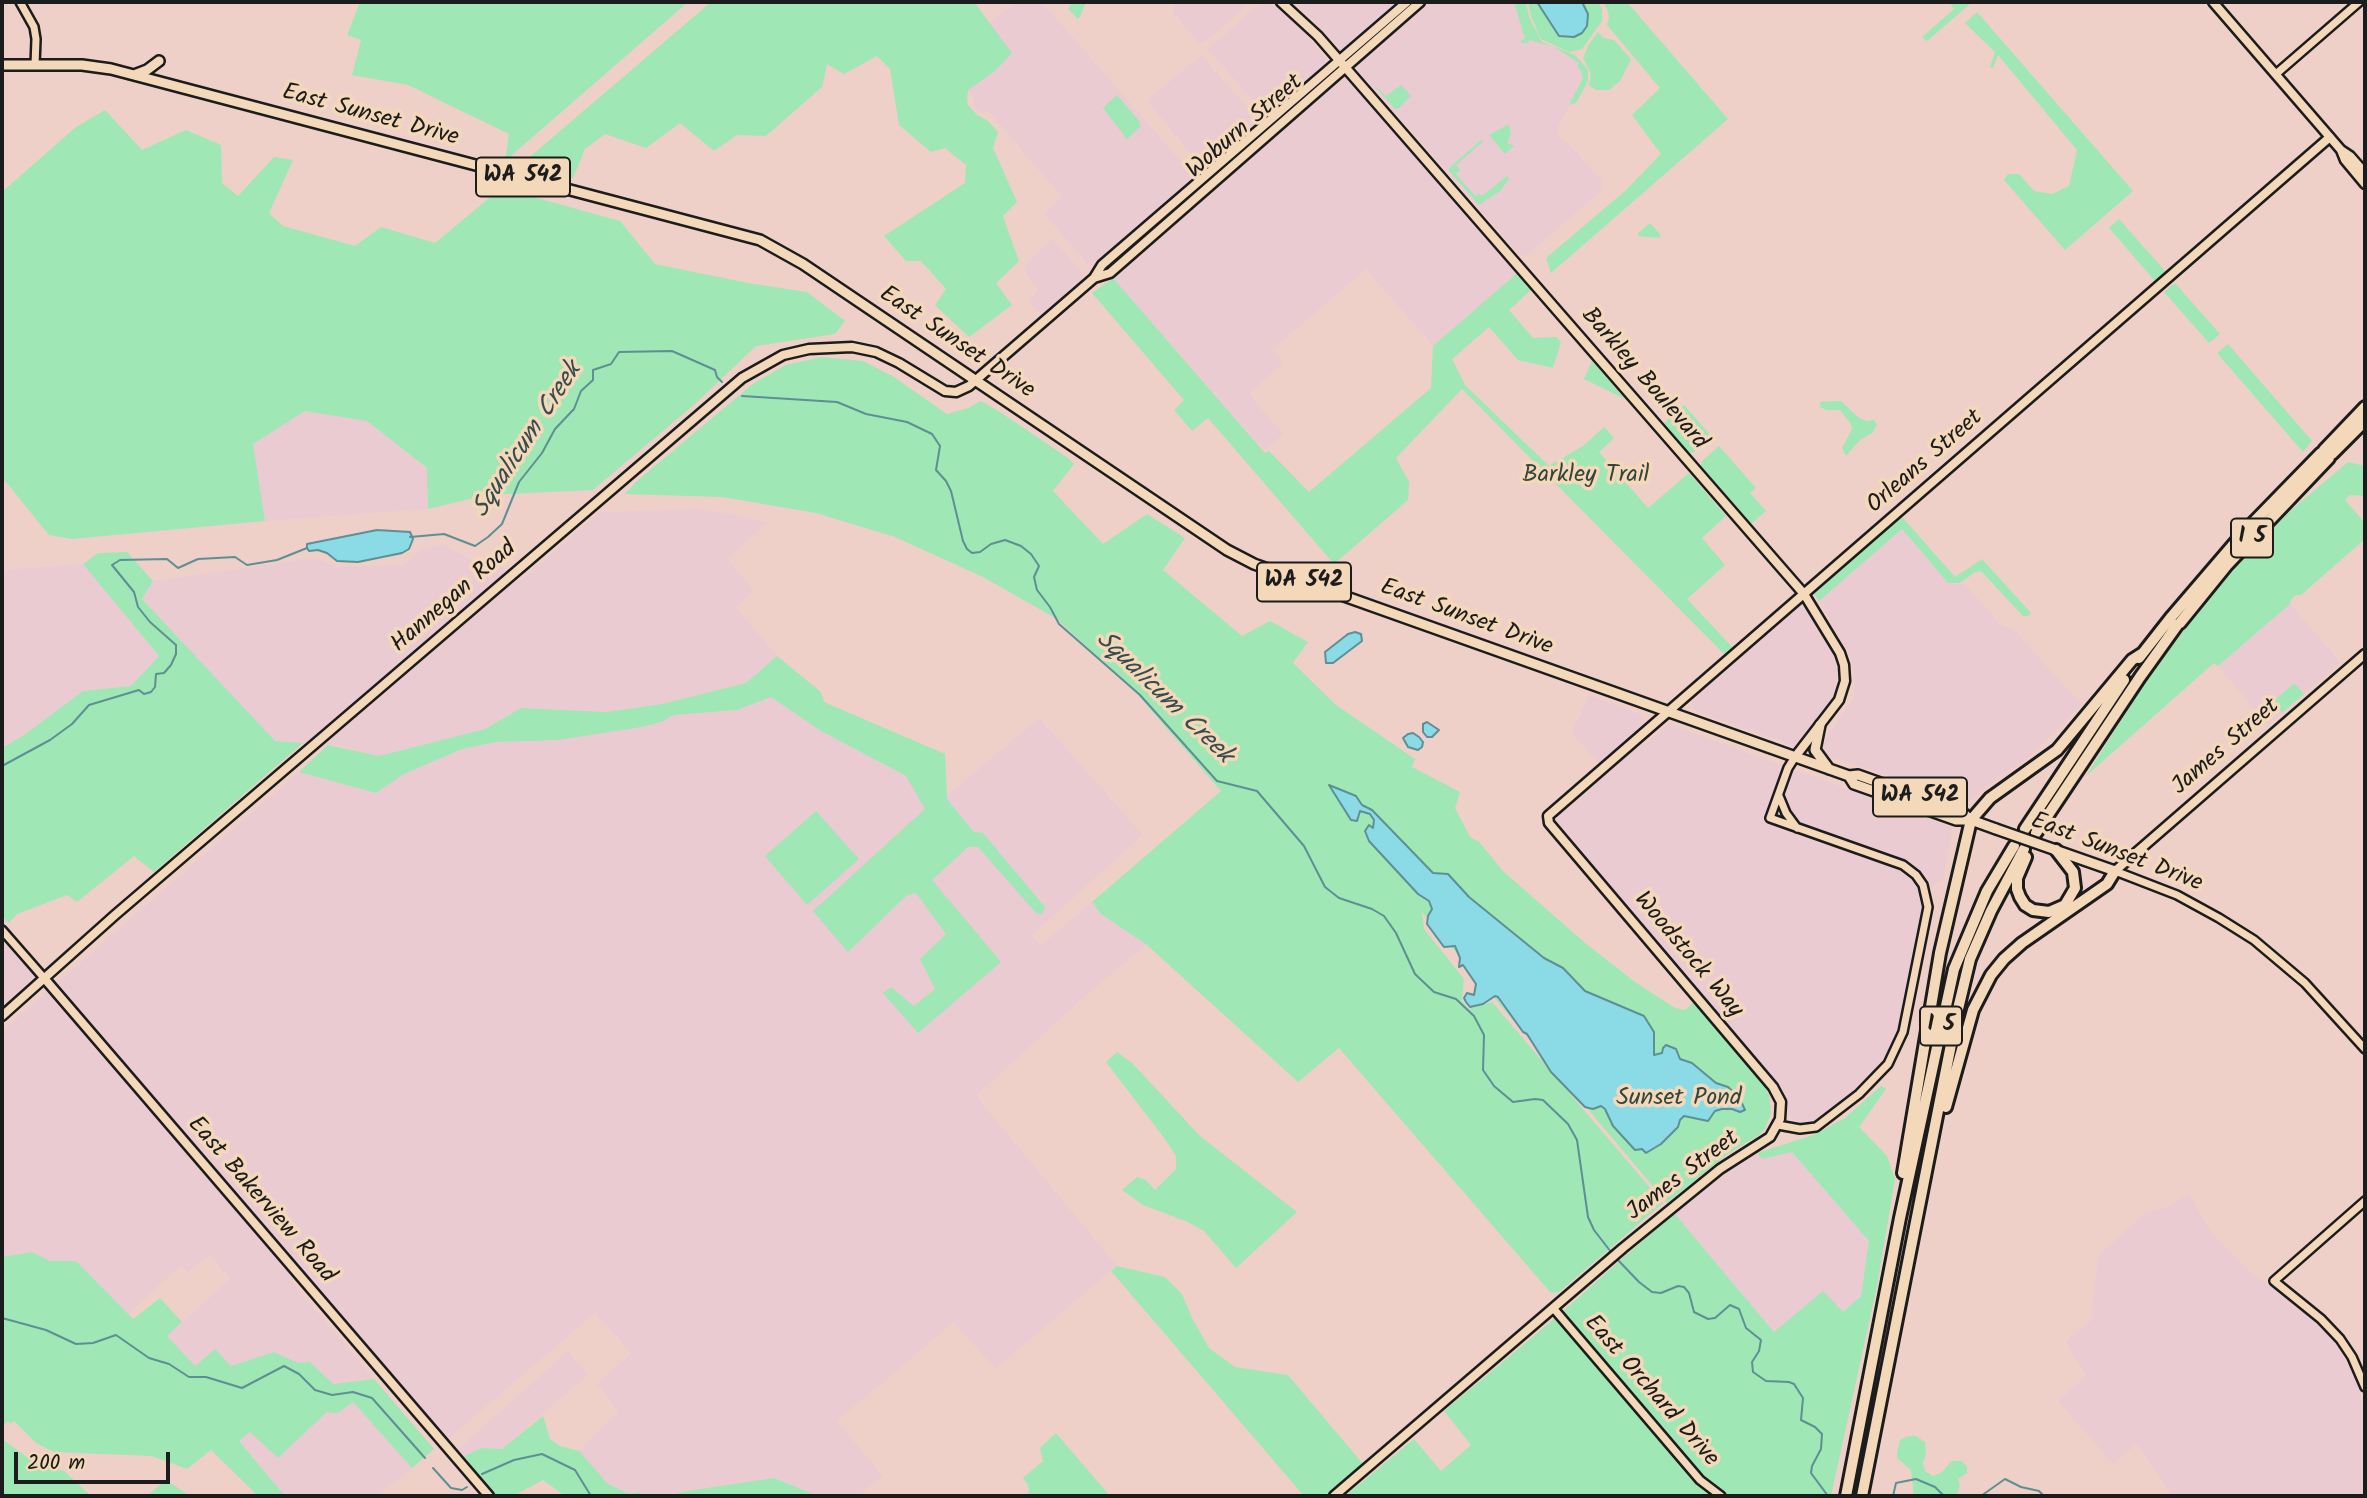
<!DOCTYPE html>
<html>
<head>
<meta charset="utf-8">
<style>
  body { margin:0 }
  #map { position:relative; width:2367px; height:1498px; overflow:hidden; background:#eed0c8; font-family:Kalam,sans-serif }
  canvas { display:block }
  .frame { position:absolute; inset:0; border:4px solid #1c1c1c; pointer-events:none }
  .scale { position:absolute; left:14px; top:1452px; width:156px; height:32px; box-sizing:border-box; border:4px solid #1c1c1c; border-top:0; padding-left:9px; font-size:21px; line-height:24px; white-space:nowrap; color:#1c1c1c; -webkit-text-stroke:5px #f3d8ba; paint-order:stroke }
</style>
</head>
<body>
<div id="map">
<canvas width="2367" height="1498"></canvas>
<div class="frame"></div>
<div class="scale">200 m</div>
</div>
<script>
const c = document.querySelector('canvas').getContext('2d');
c.lineJoin = 'round';
function paint(path, color) {
  c.fillStyle = color;
  c.fill(path, 'evenodd');
}
function toPath(rows) {
  const path = new Path2D();
  for (const r of rows) {
    path.moveTo(r[0], r[1]);
    for (let i = 2; i < r.length; i += 2) path.lineTo(r[i], r[i + 1]);
  }
  return path;
}
function strokePath(path, color, width, dash) {
  c.strokeStyle = color;
  c.lineWidth = width;
  c.lineCap = dash ? 'butt' : 'round';
  c.setLineDash(dash || []);
  c.stroke(path);
}
function drawText(font, color, halo, rows, align = 'center') {
  c.font = font + ' Kalam,sans-serif';
  c.lineWidth = 7;
  c.setLineDash([]);
  c.textBaseline = 'middle';
  c.strokeStyle = halo;
  c.fillStyle = color;
  for (const [text, x, y, turn = 0] of rows) {
    c.save();
    c.translate(x, y);
    c.rotate((+turn || 0) * Math.PI / 180);
    c.textAlign = isNaN(turn) ? turn : align;
    if (halo) c.strokeText(text, 0, 0);
    c.fillText(text, 0, 0);
    c.restore();
  }
}
paint(toPath([
  [902,2,974,2,990,23,1015,2,1042,2,1192,174,1193,183,1097,267,1088,265,1044,213,1062,197,988,111,982,113,976,110,973,105,975,99],
  [1176,2,1251,2,1205,42,1201,43,1198,42,1174,14,1173,9],
  [1262,2,1270,2,1301,27,1328,62,1327,66,1295,91,1294,96,1287,101,1265,115,1208,49],
  [1292,2,1514,2,1525,39,1554,47,1579,63,1583,80,1558,127,1558,137,1569,144,1600,179,1602,184,1600,192,1527,255,1521,256,1341,51,1307,14],
  [1201,55,1259,120,1260,123,1208,168,1201,166,1148,102,1150,98],
  [1340,76,1348,78,1518,272,1433,346,1366,269,1272,350,1283,363,1249,394,1283,434,1265,451,1110,275],
  [1052,238,1082,272,1083,277,1080,283,1042,316,1029,301,1039,290,1026,273,1025,265],
  [305,411,367,421,427,469,428,509,265,521,253,444],
  [703,509,768,522,727,559,754,590,736,607,777,656,746,683,662,704,606,712,521,708,485,729,379,756,338,745,275,742,142,599,153,581,315,558,337,567,402,565,424,548,443,545,478,563,489,557,520,581,600,512],
  [1902,529,1948,583,1965,584,2003,627,2012,628,2082,705,2026,760,2001,775,1967,803,1826,755,1821,749,1822,744,1854,697,1855,674,1850,656,1819,601],
  [83,564,159,656,131,686,83,691,24,735,2,748,2,570],
  [1802,603,1834,654,1838,677,1834,696,1794,746,1697,712,1691,706,1692,700],
  [2290,604,2339,661,2339,664,2268,725,2218,666],
  [1589,695,1640,714,1644,720,1643,727,1599,764,1572,732],
  [771,697,821,731,929,789,948,795,1039,718,1143,835,1032,935,1041,945,1092,902,1101,914,1147,944,1084,997,976,1096,1117,1266,995,1369,954,1322,837,1421,883,1476,858,1496,818,1496,774,1478,666,1496,646,1496,638,1492,630,1494,608,1484,579,1451,618,1411,597,1384,631,1353,595,1313,447,1440,301,1272,291,1281,374,1379,332,1384,310,1362,298,1363,274,1352,231,1367,195,1366,167,1336,230,1279,210,1255,188,1272,181,1265,128,1315,76,1261,50,1261,32,1252,2,1257,2,1031,299,772,376,793,404,774,462,749,496,742,558,740,642,727,661,722,674,715,737,710],
  [1668,724,1953,827,1943,880,1928,889,1902,1014,1891,1048,1870,1075,1822,1118,1809,1124,1796,1123,1786,1112,1785,1095,1781,1088,1556,825,1555,818,1632,752,1649,741],
  [2,938,35,976,2,1006],
  [1792,1152,1869,1241,1861,1296,1842,1312,1822,1292,1774,1332,1674,1213,1736,1164,1757,1153,1762,1159],
  [2189,1194,2212,1233,2251,1272,2312,1317,2337,1346,2353,1371,2365,1410,2365,1496,2173,1496,2136,1444,2113,1464,2058,1401,2086,1376,2066,1342,2091,1320,2098,1256,2144,1214,2168,1207],
  [568,1351,588,1375,502,1449,482,1448,464,1456,458,1449],
  [353,1402,412,1468,377,1496,285,1496,239,1441,250,1432,278,1457,327,1412]
]), '#ebcbd2');
paint(toPath([
  [360,2,688,2,505,161,509,134,408,85,352,75,361,40,347,35],
  [711,2,974,2,1012,53,995,71,968,90,967,99,968,105,977,115,987,120,998,132,993,148,1017,202,1003,216,1019,261,996,283,1012,305,969,337,935,305,946,289,921,261,906,261,884,236,965,183,966,165,945,148,931,152,899,125,890,69,877,56,844,74,827,64,822,87,766,136,737,135,714,151,680,123,646,148,605,134,585,149,573,178,525,161],
  [1073,2,1086,2,1080,17,1077,18,1068,9],
  [1514,2,1526,2,1529,17,1542,42,1575,55,1588,70,1588,81,1576,103,1569,105,1583,78,1581,71,1577,66,1579,63,1554,47,1529,40,1528,43,1521,43,1521,40,1525,39],
  [1528,2,1537,2,1548,20,1564,37,1579,35,1587,26,1588,14,1582,2,1598,2,1602,9,1602,21,1582,49,1569,52,1541,39,1531,16],
  [1603,2,1627,2,1728,119,1551,273,1546,258,1625,191,1661,154,1632,115,1660,88,1607,25,1609,17,1607,9],
  [1949,2,1968,2,1970,4,1927,41,1922,37,1954,9],
  [1977,12,2133,191,2065,250,2004,180,2008,174,2019,174,2034,191,2052,194,2069,186,2077,150,1998,55,1993,68,1990,67,1995,52,1965,23],
  [1598,32,1603,38,1614,40,1631,59,1620,81,1609,90,1597,90,1589,86,1591,74,1583,58,1589,44],
  [1372,83,1386,96,1401,85,1411,96,1399,108,1395,109],
  [1117,95,1140,122,1139,123,1141,126,1127,139,1103,108],
  [105,110,142,150,186,130,221,145,222,183,238,196,274,157,293,160,269,213,283,226,355,246,381,227,435,243,501,188,620,221,655,264,748,283,807,292,845,321,835,334,756,346,696,403,593,490,486,495,428,509,427,468,367,421,305,411,253,444,265,521,72,539,49,535,2,477,2,192,76,127],
  [1509,124,1511,134,1507,143,1514,146,1505,154,1489,135],
  [1485,140,1456,165,1460,170,1456,174,1475,196,1479,194,1482,196,1507,176,1509,179,1500,191,1479,205,1449,171,1449,168,1480,141],
  [2119,219,2166,272,2155,281,2109,228],
  [1650,223,1660,234,1660,238,1638,236,1638,233],
  [1516,274,1531,290,1509,310,1533,338,1556,337,1561,342,1553,368,1518,360,1489,327,1452,359,1465,385,1549,466,1583,446,1604,427,1614,438,1599,452,1648,508,1689,473,1726,516,1702,538,1725,565,1687,599,1733,648,1725,655,1462,389,1396,458,1409,482,1408,500,1334,564,1208,418,1192,431,1174,410,1184,400,1092,293,1113,278,1265,453,1269,451,1309,492,1431,388,1433,346],
  [2175,283,2220,334,2209,343,2164,292],
  [2228,344,2312,441,2303,452,2217,353],
  [821,357,863,361,894,377,947,414,968,408,981,401,1000,412,1068,458,1074,464,1053,491,1103,544,1147,514,1185,538,1163,570,1242,636,1270,621,1308,642,1293,663,1336,705,1415,759,1412,767,1460,792,1455,808,1470,837,1479,842,1504,872,1584,942,1635,982,1675,1008,1685,1010,1694,1002,1764,1085,1769,1095,1771,1114,1764,1130,1759,1135,1728,1154,1667,1203,1422,912,1424,929,1464,979,1462,1001,1469,1009,1492,1002,1663,1203,1559,1292,1551,1293,1339,1048,1298,1082,1147,945,1101,914,1092,902,1221,791,1138,695,1057,619,983,577,895,537,816,513,722,497,625,494,637,481,754,383,786,365],
  [1592,361,1625,399,1584,379],
  [1841,401,1858,417,1866,421,1874,420,1877,425,1872,433,1861,439,1846,456,1842,448,1852,429,1851,424,1840,410,1827,410,1820,407,1820,402],
  [1684,405,1712,437,1693,453,1688,452,1663,424],
  [1719,446,1756,488,1750,493,1766,511,1751,524,1701,466,1702,461],
  [2348,462,2365,466,2365,496,2350,495,2345,500,2365,523,2365,539,2301,595,2296,595,2291,599,2290,604,2218,666,2214,663,2086,776,2156,665,2237,565,2291,510],
  [1903,518,1955,577,1982,559,2031,613,2028,616,2023,616,1981,571,1975,572,1960,583,1948,583,1902,529,1819,601,1812,591,1895,520],
  [127,552,153,581,142,599,275,741,303,743,154,872,134,856,77,902,67,895,17,914,9,923,2,916,2,748,24,735,83,691,131,686,159,656,83,564,98,553],
  [777,656,821,692,824,702,945,754,947,799,974,832,983,833,1045,907,1042,914,1037,914,978,847,968,847,932,880,1001,962,918,1033,883,993,891,987,914,1006,935,989,920,959,946,934,916,893,906,896,848,952,813,911,925,809,906,776,821,731,771,697,737,710,674,715,661,722,642,727,558,740,496,742,462,749,404,774,376,793,299,772,328,745,379,756,485,729,521,708,606,712,662,704,746,683],
  [2293,684,2296,685,2304,694,2282,713,2274,701],
  [816,811,859,859,807,905,765,856],
  [1117,1052,1132,1063,1200,1136,1297,1212,1236,1268,1204,1231,1188,1222,1143,1205,1122,1190,1137,1177,1146,1180,1155,1190,1176,1169,1176,1156,1165,1139,1106,1062],
  [1881,1086,1886,1089,1859,1127,1887,1156,1895,1179,1877,1286,1831,1496,1345,1496,1414,1439,1441,1471,1471,1445,1444,1411,1554,1319,1674,1213,1774,1332,1823,1291,1843,1312,1861,1296,1869,1241,1792,1152,1762,1159,1757,1153,1813,1135,1845,1118],
  [32,1252,50,1261,76,1261,133,1319,160,1298,182,1322,167,1336,195,1366,215,1349,231,1366,274,1352,298,1363,310,1362,333,1384,374,1379,434,1449,412,1468,353,1402,338,1413,327,1412,278,1458,250,1432,239,1441,285,1496,258,1496,211,1450,187,1469,152,1456,54,1452,36,1443,14,1421,11,1424,8,1421,2,1426,2,1257],
  [1117,1266,1165,1277,1182,1294,1192,1318,1209,1348,1235,1367,1288,1375,1363,1464,1324,1496,1304,1496,1111,1271],
  [543,1416,550,1439,560,1446,579,1451,608,1484,630,1494,638,1492,646,1496,565,1496,543,1480,513,1496,496,1496,464,1456,482,1448,502,1449],
  [1056,1433,1110,1496,1026,1496,1029,1492,1028,1485,1023,1478,1043,1461,1040,1448],
  [1908,1436,1916,1436,1925,1442,1926,1454,1923,1463,1925,1471,1933,1476,1942,1472,1952,1461,1962,1461,1967,1467,1967,1473,1958,1479,1960,1486,1956,1496,1914,1496,1911,1470,1897,1458,1897,1453,1900,1440],
  [2,1439,35,1463,64,1471,91,1496,2,1496],
  [774,1478,818,1496,666,1496,687,1491],
  [166,1480,190,1496,147,1496]
]), '#9fe7b5');
const water = toPath([
  [1537,2,1582,2,1588,14,1587,26,1582,33,1574,37,1559,36,1537,2],
  [377,530,410,532,413,539,409,549,402,553,358,562,337,561,327,553,318,550,309,551,307,548,307,544,377,530],
  [1355,632,1361,634,1362,641,1333,663,1326,663,1325,652,1348,634,1355,632],
  [1427,722,1439,730,1432,737,1427,737,1423,732,1423,724,1427,722],
  [1408,734,1413,733,1419,737,1423,742,1422,747,1418,750,1408,747,1403,738,1408,734],
  [1329,785,1356,796,1362,805,1372,810,1433,873,1448,874,1469,897,1544,958,1563,968,1585,991,1644,1016,1654,1032,1654,1055,1662,1053,1663,1048,1666,1045,1676,1049,1680,1059,1692,1063,1716,1083,1728,1087,1739,1097,1745,1110,1740,1112,1732,1109,1722,1109,1715,1111,1708,1121,1684,1116,1680,1120,1678,1127,1661,1144,1646,1153,1642,1149,1635,1150,1613,1126,1605,1109,1601,1106,1593,1109,1585,1107,1551,1072,1527,1034,1523,1032,1498,997,1495,996,1483,1004,1470,1007,1466,1002,1464,998,1467,993,1474,995,1476,984,1463,965,1459,967,1460,958,1455,946,1444,947,1427,924,1428,916,1432,909,1429,901,1418,894,1369,841,1365,831,1369,825,1373,828,1374,820,1370,814,1360,811,1357,821,1351,820,1329,785]
]);
paint(water, '#8adbe6');
strokePath(water, '#5e8f95', 2);
strokePath(toPath([
  [742,396,837,402,866,414,907,422,932,434,940,446,936,470,946,481,951,491,963,541,967,549,972,553,980,552,991,544,1005,540,1021,546,1031,554,1039,566,1034,577,1037,590,1050,607,1059,624,1140,695,1217,781,1257,791,1304,846,1325,887,1339,898,1372,909,1384,916,1396,933,1415,974,1434,992,1456,999,1474,1016,1484,1035,1483,1070,1494,1086,1513,1102,1535,1099,1543,1100,1568,1124,1577,1140,1588,1217,1594,1230,1611,1252],
  [410,537,444,534,475,546,488,537,502,524,519,482,542,453,555,429,574,409,581,391,593,380,593,370,611,364,619,352,672,351,715,370,717,377,722,382],
  [2,766,50,740,72,724,89,705,139,690,144,694,151,692,155,687,156,674,164,673,171,665,176,654,176,645,150,622,138,607,134,592,112,565,120,560,167,559,178,568,198,559,235,557,247,565,277,560,307,548],
  [1617,1259,1639,1282,1652,1292,1661,1293,1678,1286,1684,1287,1689,1293,1694,1312,1708,1319,1715,1318,1730,1305,1739,1309,1746,1328,1761,1340,1759,1351,1752,1362,1753,1372,1766,1381,1789,1382,1794,1384,1803,1398,1801,1420,1815,1427,1822,1434,1821,1449,1812,1466,1811,1473,1828,1496],
  [2,1318,46,1330,76,1344,93,1343,116,1335,149,1358,169,1364,189,1377,206,1377,242,1388,284,1366,299,1374,315,1390,332,1395,353,1392,372,1398,425,1458],
  [433,1468,451,1488,462,1490,467,1487],
  [482,1474,514,1460,542,1454,575,1470,591,1496],
  [1893,1496,1896,1483,1916,1479,1935,1487,1944,1496],
  [1981,1496,2005,1479,2021,1487,2039,1491,2044,1496]
]), '#5e8f95', 2);
const tertiary = toPath([
  [20,2,34,27,36,39,35,65],
  [2276,74,2359,2],
  [1779,796,1786,813,1797,828],
  [2115,871,2177,895,2219,918,2254,940,2305,983,2365,1049],
  [2,930,44,978],
  [1778,1125,1800,1129,1816,1127,1859,1094,1888,1064,1903,1032,1928,907,1923,885,1916,875,1903,865,1770,818,1788,768,1795,757],
  [2365,1201,2274,1281,2321,1319,2340,1339,2352,1357,2365,1387],
  [1554,1309,1700,1480,1721,1496]
]);
const secondary = toPath([
  [1281,2,1318,36,1804,594,1840,653,1844,665,1845,681,1839,700,1795,757],
  [2213,2,2341,150,2350,156,2365,173],
  [2341,150,2345,160,2365,184],
  [1094,278,1110,273,1420,2],
  [2115,871,2365,654],
  [44,978,489,1496],
  [2,1016,115,915,742,378,783,355,809,349,852,347,876,352,899,363,945,391,956,392,969,386,1094,278,1102,265,1407,2],
  [1334,1496,1623,1248,1720,1169,1770,1137,1780,1119,1781,1102,1773,1087,1549,823,1548,816,2330,137]
]);
const primary = toPath([
  [2,65,82,65,111,69,760,240,803,264,1227,550,1254,564,1849,776,1858,775,1962,812,1971,820,1996,829],
  [134,75,147,70,159,61],
  [1820,725,1815,750,1829,769],
  [1849,776,1854,784,1956,820,1971,820],
  [2055,850,2115,871]
]);
const motorway = toPath([
  [2324,450,2365,407],
  [2332,454,2365,421],
  [2173,615,2245,531,2321,453],
  [2180,623,2227,565,2329,458],
  [2139,658,2172,616],
  [2025,829,2124,680],
  [2036,833,2140,677,2178,624],
  [2026,857,2017,878,2017,889,2020,897,2025,905,2033,910,2049,912,2065,905,2075,888,2073,872,2056,850],
  [1946,1107,1973,1010,1991,975,2004,959,2022,943,2107,884,2115,871],
  [1903,1173,1940,953,1971,820,1990,798,2057,750,2132,660,2143,653],
  [1846,1496,1900,1218,1954,969,1987,891,2014,846],
  [1862,1496,1958,1009,1970,959,1991,911,2024,849]
]);
strokePath(tertiary, '#1c1c1c', 12);
strokePath(secondary, '#1c1c1c', 13);
strokePath(primary, '#1c1c1c', 14);
strokePath(motorway, '#1c1c1c', 16);
strokePath(tertiary, '#f3d8ba', 7);
strokePath(secondary, '#f3d8ba', 8);
strokePath(primary, '#f3d8ba', 9);
strokePath(motorway, '#f3d8ba', 10);
const primaryBridge = toPath([
  [1996,829,2053,849]
]);
strokePath(primaryBridge, '#1c1c1c', 14, []);
strokePath(primaryBridge, '#f3d8ba', 9);
for (const [x, y, w] of [
  [523,177,94],
  [2252,538,42],
  [1304,582,94],
  [1920,797,94],
  [1941,1026,42]
]) {
  const box = new Path2D();
  box.roundRect(x - w / 2, y - 19.5, w, 39, 5);
  c.fillStyle = '#f3d8ba';
  c.fill(box);
  strokePath(box, '#1c1c1c', 2);
}
drawText('bold 23px', '#1c1c1c', null, [
  ["WA 542",523,177],
  ["I 5",2252,538],
  ["WA 542",1304,582],
  ["WA 542",1920,797],
  ["I 5",1941,1026]
]);
drawText('24px', '#1c1c1c', '#f3d8ba', [
  ["East Sunset Drive",370,117,15],
  ["Woburn Street",1246,128,-41],
  ["East Sunset Drive",956,344,34],
  ["Barkley Boulevard",1643,380,49],
  ["Orleans Street",1926,463,-41],
  ["Hannegan Road",455,598,-41],
  ["East Sunset Drive",1466,619,20],
  ["James Street",2227,748,-41],
  ["East Sunset Drive",2116,854,21],
  ["Woodstock Way",1687,956,50],
  ["James Street",1684,1177,-37],
  ["East Bakerview Road",260,1201,49],
  ["East Orchard Drive",1650,1392,49]
]);
drawText('24px', '#36453b', '#f3d8ba', [
  ["Barkley Trail",1586,477],
  ["Sunset Pond",1679,1100]
]);
drawText('italic 26px', '#384c4e', '#f3d8ba', [
  ["Squalicum Creek",529,441,-57],
  ["Squalicum Creek",1163,699,44]
]);
</script>
</body>
</html>
